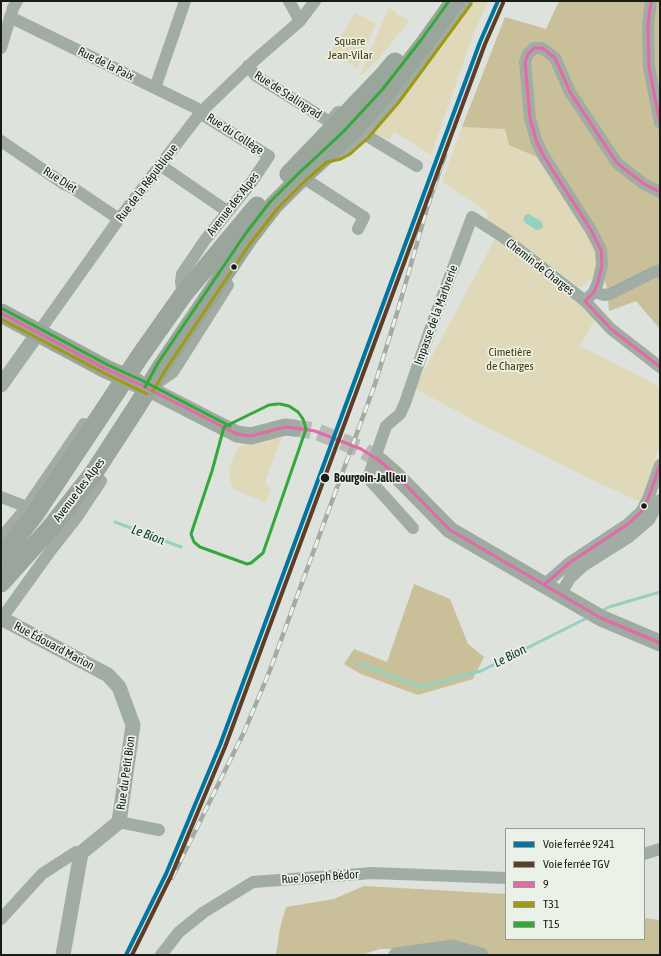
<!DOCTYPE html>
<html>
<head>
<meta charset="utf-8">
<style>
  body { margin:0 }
  #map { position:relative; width:661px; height:956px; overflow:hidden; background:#dee2dc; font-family:"Asap Condensed",sans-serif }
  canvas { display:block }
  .frame { position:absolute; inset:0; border:2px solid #191b18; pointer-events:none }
  .legend { position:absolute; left:505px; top:828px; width:140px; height:112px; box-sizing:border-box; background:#eaf1e7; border:1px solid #969b94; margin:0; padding:5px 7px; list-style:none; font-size:12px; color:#191b18 }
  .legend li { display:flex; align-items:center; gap:8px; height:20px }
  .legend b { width:20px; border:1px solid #969b94 }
</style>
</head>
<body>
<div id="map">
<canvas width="661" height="956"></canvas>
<div class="frame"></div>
<ul class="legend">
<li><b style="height:5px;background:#0075a1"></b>Voie ferrée 9241</li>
<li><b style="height:5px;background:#5c3e26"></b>Voie ferrée TGV</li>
<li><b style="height:5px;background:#e569a6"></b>9</li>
<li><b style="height:5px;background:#9f9a11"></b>T31</li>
<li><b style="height:5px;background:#35a83b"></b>T15</li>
</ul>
</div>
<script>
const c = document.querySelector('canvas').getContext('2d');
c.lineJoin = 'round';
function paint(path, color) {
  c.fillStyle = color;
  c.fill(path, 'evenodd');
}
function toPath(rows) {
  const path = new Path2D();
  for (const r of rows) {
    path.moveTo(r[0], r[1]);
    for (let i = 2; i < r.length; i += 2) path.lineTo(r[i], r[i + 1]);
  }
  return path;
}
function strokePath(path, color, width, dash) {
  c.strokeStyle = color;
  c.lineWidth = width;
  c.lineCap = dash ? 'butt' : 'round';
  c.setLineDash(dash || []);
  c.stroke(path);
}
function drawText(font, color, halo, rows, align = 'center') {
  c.font = font + ' "Asap Condensed",sans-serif';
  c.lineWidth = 3.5;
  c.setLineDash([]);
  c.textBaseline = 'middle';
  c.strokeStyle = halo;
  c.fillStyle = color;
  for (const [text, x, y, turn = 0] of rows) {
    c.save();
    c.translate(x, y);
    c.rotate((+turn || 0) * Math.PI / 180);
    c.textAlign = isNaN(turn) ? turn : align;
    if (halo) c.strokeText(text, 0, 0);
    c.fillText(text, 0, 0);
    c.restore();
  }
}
paint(toPath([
  [470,1,488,1,472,38,431,155,394,132,389,140,371,131],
  [389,7,397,13,396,14,399,16,400,15,408,20,410,20,381,56,362,75,360,74],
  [355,13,376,23,357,69,331,52],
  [462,127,505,129,509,145,537,157,594,246,600,263,596,275,580,288,533,253,488,222,487,212,442,182],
  [495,239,596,317,580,346,660,387,660,445,641,502,599,483,479,423,416,389,418,382],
  [282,437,265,482,271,489,266,503,232,488,230,480,229,467,237,449,243,445,262,442,273,438]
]), '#e0d9b9');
paint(toPath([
  [559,1,660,1,660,329,636,301,609,311,607,288,594,246,537,157,509,145,505,129,462,127,505,17,546,29],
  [414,584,450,599,468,644,484,657,473,679,418,695,361,674,344,664,354,649,387,662],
  [364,886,506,894,506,939,644,939,644,918,660,920,660,955,476,955,471,944,424,949,380,949,361,955,276,955,280,928,286,907,334,899]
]), '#c9bf99');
paint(toPath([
  [529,214,542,222,543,227,541,229,536,230,524,222,524,217,525,215]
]), '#94d1c1');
strokePath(toPath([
  [115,522,181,547],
  [601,611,609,607,660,592],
  [357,663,421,687,481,671,589,617]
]), '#94d1c1', 3);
strokePath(toPath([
  [294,428,315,431,361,449,380,461]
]), '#b7bab5', 17, [17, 8]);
strokePath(toPath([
  [289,1,300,21],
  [651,1,648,24,649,67,660,123],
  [10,17,196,108,206,117,269,156,251,183,205,240,182,274,181,282,183,295],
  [1,48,13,8,17,1],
  [248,66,256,76,330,122,338,112],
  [155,88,185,1],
  [364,134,417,166],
  [1,141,64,184,73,188,119,219],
  [328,156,339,154,348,150,364,134,395,99,467,1],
  [160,165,227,211],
  [302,177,364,217,358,229],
  [594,292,604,295,610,294,652,273,660,270],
  [585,301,594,292,598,282,602,265,601,250,591,230,543,155,536,140,530,118,525,62,528,54,534,48,542,48,555,58,570,92,617,163,644,184,660,192],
  [38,333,119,219,201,112,255,60,300,21,315,1],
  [154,385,173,372,228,285],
  [1,497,27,507],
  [413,528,368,478,386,426,400,414,405,403,431,327,472,217,503,237,585,301,611,329,660,367],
  [1,538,27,507,84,424],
  [544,585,569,563,628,524,641,512,648,499,660,465],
  [560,595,570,578,583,566,629,537,649,520,660,500],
  [2,618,51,550,77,517,101,481,93,474],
  [119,822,159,830],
  [644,854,660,849],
  [1,919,42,874,76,852,81,853],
  [161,955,179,932,204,912,253,882,372,873,506,878]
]), '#a1aca4', 12);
strokePath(toPath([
  [1,385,38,333],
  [1,618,108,675,119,687,133,725,119,822,81,853,63,955],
  [396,955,452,947,481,955]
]), '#a1aca4', 15);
strokePath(toPath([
  [149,389,237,434,251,436,285,427,294,428],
  [380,461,395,474,450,530,601,618,660,643]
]), '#9eaba1', 17);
strokePath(toPath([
  [289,174,383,76,395,62],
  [1,313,106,369,137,383],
  [1,557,35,514,140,356,183,295,257,206],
  [1,583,52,526,93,474,136,408,162,366,250,236,274,205,302,177,347,136,386,93,425,43,455,1]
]), '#9aa69c', 19);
const rail = toPath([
  [172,878,245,730,270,670,375,384,397,313,428,205,445,155]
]);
strokePath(rail, '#a4aba5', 4.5);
strokePath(rail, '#eaf1e7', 3, [9]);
strokePath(toPath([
  [651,1,648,24,649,67,660,123],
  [585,301,594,292,598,282,602,265,601,250,591,230,543,155,536,140,530,118,525,62,528,54,534,48,542,48,555,58,570,92,617,163,644,184,660,192],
  [585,301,611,329,660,367],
  [1,313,106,369,139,384,237,434,251,436,285,427,294,428,315,431,361,449,380,461,395,474,450,530,601,618,660,643],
  [544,585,569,563,628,524,641,512,648,499,660,465]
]), '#e569a6', 3);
strokePath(toPath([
  [1,319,104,373,147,394],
  [153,391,166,369,249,245,278,208,305,181,327,162,341,159,350,154,368,138,399,102,471,4]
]), '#9f9a11', 3);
strokePath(toPath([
  [3,309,108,365,141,380,230,426],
  [145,387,158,363,246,233,270,202,299,173,343,132,382,90,421,40,449,1],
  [278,404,269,405,224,427,212,471,191,534,194,542,200,547,247,564,251,563,263,553,306,429,303,419,298,412,289,406,280,404]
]), '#35a83b', 3);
strokePath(toPath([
  [126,955,166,874,220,745,480,42,498,1]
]), '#0075a1', 4);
strokePath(toPath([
  [132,955,171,876,225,747,485,44,503,3]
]), '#5c3e26', 4);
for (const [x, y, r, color] of [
  [234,267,3.5,"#191b18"],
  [325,478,5,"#191b18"],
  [644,506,3.5,"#191b18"]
]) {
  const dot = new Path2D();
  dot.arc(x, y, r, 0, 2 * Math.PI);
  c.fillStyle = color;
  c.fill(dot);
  strokePath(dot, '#eaf1e7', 1.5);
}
drawText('12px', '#483a02', '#eaf1e7', [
  ["Square",350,41],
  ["Jean-Vilar",350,55],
  ["Cimetière",510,352],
  ["de Charges",510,366]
]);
drawText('12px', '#191b18', '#eaf1e7', [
  ["Rue de la Paix",106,64,26],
  ["Rue de Stalingrad",288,95,33],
  ["Rue du Collège",235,134,33],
  ["Rue Diet",60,180,32],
  ["Rue de la République",147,183,-53],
  ["Avenue des Alpes",233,204,-52],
  ["Chemin de Charges",540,267,38],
  ["Impasse de la Marbrerie",436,315,-70],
  ["Avenue des Alpes",79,490,-53],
  ["Rue Édouard Marion",54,646,28],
  ["Rue du Petit Bion",126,773,-82],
  ["Rue Joseph Bédor",320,877,-4]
]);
drawText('bold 12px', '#191b18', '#eaf1e7', [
  ["Bourgoin-Jallieu",334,478]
], 'left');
drawText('italic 13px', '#09332a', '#eaf1e7', [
  ["Le Bion",148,535,21],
  ["Le Bion",510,656,-27]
]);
</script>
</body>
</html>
